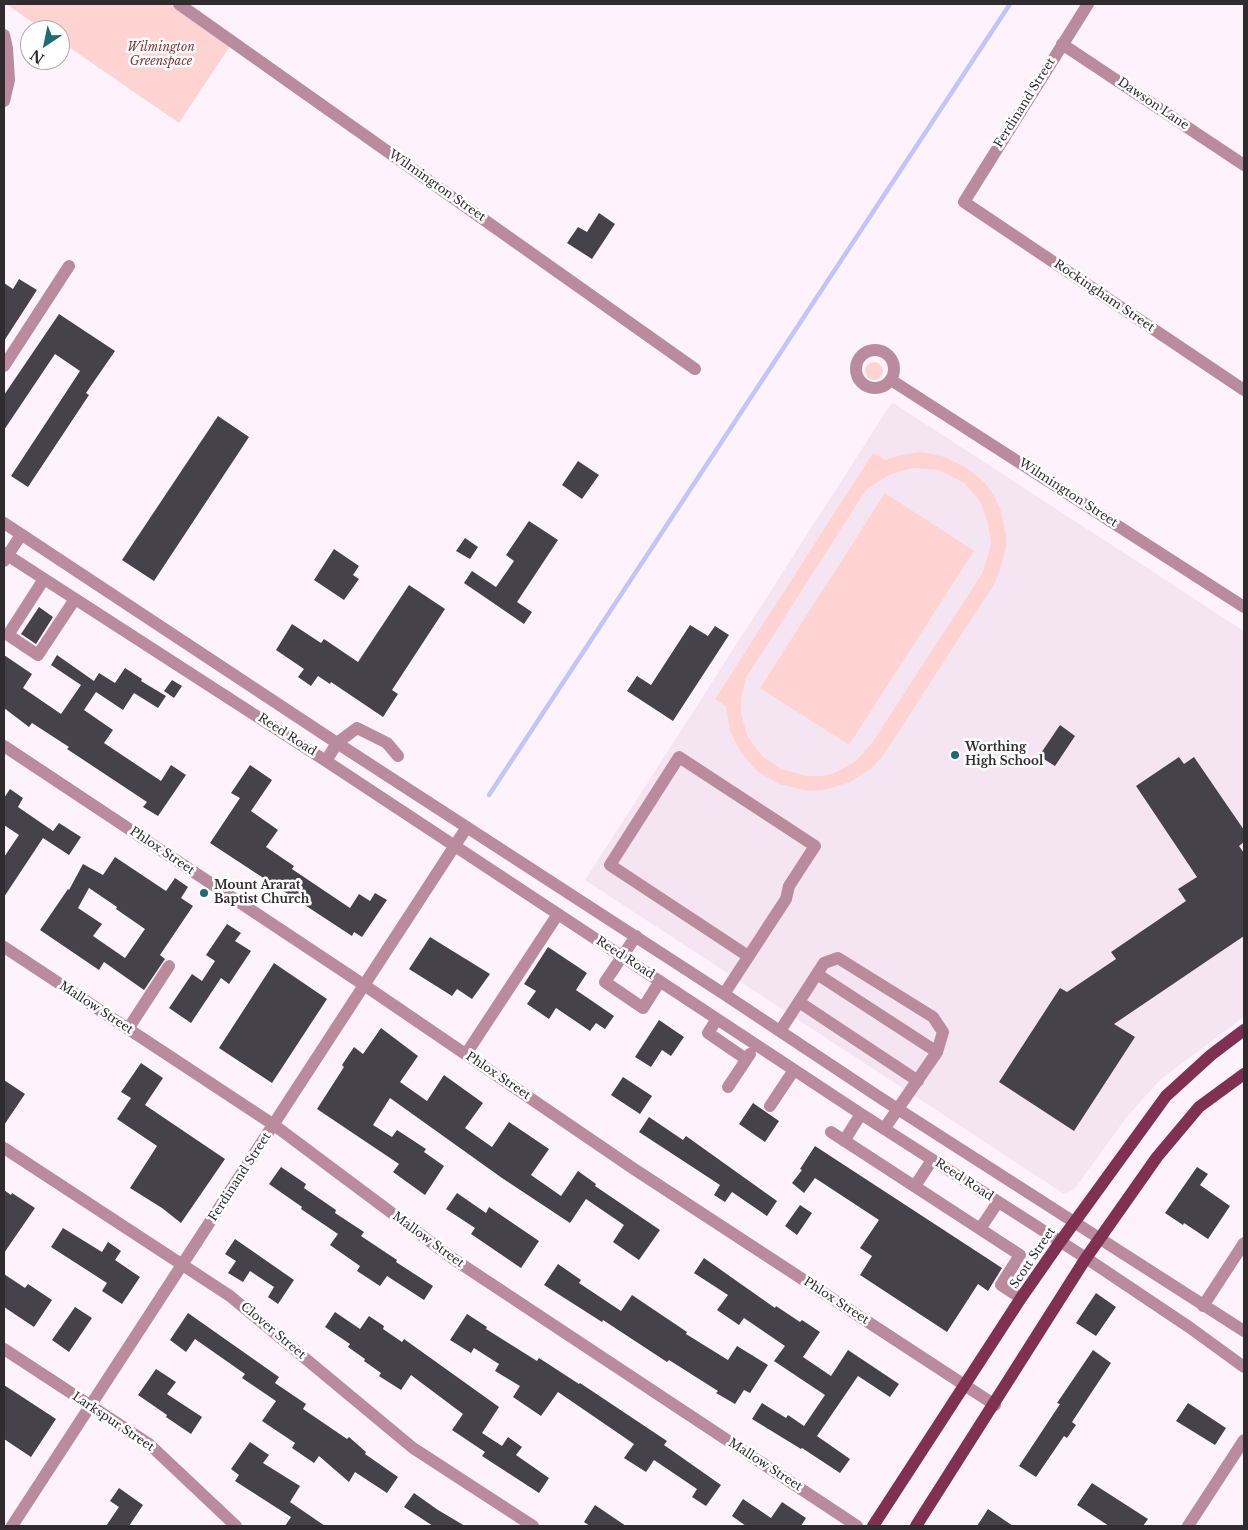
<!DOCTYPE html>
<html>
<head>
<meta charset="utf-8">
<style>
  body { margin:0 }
  #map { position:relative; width:1248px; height:1530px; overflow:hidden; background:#fef3fc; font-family:"Libre Baskerville",serif }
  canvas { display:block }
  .frame { position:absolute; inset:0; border:5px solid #2f2b2e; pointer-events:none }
  .north { position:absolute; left:20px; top:20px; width:50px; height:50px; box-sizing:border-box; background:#fff; border:1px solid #acaaab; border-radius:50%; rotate:214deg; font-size:14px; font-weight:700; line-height:20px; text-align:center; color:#2f2b2e }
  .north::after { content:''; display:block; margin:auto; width:18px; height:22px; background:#206b73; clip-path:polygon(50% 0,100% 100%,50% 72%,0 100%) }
</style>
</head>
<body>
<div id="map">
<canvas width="1248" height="1530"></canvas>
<div class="frame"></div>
<div class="north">N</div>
</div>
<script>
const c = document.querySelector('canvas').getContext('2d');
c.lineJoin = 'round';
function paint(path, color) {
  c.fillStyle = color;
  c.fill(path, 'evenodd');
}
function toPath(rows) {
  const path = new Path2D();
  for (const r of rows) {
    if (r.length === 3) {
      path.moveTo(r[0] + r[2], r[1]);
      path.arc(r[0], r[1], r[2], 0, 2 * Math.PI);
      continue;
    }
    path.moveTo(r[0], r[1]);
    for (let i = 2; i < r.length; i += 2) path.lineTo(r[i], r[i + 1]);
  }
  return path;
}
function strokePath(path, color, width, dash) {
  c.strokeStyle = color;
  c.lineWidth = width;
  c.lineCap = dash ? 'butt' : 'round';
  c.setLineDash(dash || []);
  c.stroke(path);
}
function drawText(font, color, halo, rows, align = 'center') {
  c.font = font + ' "Libre Baskerville",serif';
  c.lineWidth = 5;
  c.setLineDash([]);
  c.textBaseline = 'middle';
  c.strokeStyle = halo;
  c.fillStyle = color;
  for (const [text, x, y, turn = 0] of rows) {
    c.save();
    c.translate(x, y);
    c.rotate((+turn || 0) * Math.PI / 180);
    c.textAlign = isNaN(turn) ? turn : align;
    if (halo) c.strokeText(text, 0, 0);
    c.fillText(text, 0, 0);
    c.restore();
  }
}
paint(toPath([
  [892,402,1244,631,1244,1017,1161,1079,1126,1118,1074,1190,1064,1194,585,880]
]), '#f5e5f3');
paint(toPath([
  [6,4,170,4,230,46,179,123,60,41,60,30,44,30],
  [874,371,9],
  [922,452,945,457,967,468,985,483,994,496,1000,508,1006,534,1006,547,999,573,993,586,884,754,872,768,850,782,828,789,815,791,804,790,779,784,758,772,742,754,730,731,726,706,715,699,873,453,885,460,900,455],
  [914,468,938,470,947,474,964,483,980,501,988,523,991,542,989,552,983,572,872,743,855,762,832,774,821,776,807,776,781,769,763,757,754,746,747,735,741,713,741,699,746,678,862,496,867,489,886,477,894,473],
  [885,493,974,551,849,745,760,688]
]), '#ffd3d1');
strokePath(toPath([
  [489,795,1010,4]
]), '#c0c5fb', 4.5);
paint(toPath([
  [599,213,615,224,592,259,567,243,578,227,587,232],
  [19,279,37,290,4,341,4,283,13,289],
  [59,314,115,351,86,393,89,395,28,487,11,476,80,371,55,354,4,430,4,395],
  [218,416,249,437,154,581,122,560],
  [578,461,599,475,582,499,562,485],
  [529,521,558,540,517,602,532,612,524,624,464,583,472,571,496,587,514,561,506,555],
  [465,538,478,547,470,559,456,551],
  [334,549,359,566,353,575,359,579,344,600,314,580],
  [409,585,445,609,392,690,398,694,383,717,331,682,330,684,318,676,311,686,298,677,304,669,276,650,292,624,321,643,324,639,358,662],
  [39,607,53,617,36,644,21,634],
  [690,625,708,636,715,626,729,635,673,721,627,691,637,676,651,685],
  [4,655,32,674,23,688,61,714,81,685,51,665,57,655,94,681,99,673,115,683,125,668,142,679,141,681,166,696,158,708,134,693,123,710,96,692,84,710,113,730,104,743,161,781,171,765,186,775,158,816,143,807,147,802,67,749,69,747,32,723,29,727,4,708],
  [172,680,182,686,174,698,164,691],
  [1060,725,1075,736,1055,766,1039,756],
  [1179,757,1184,764,1194,757,1244,830,1244,842,1239,846,1244,853,1244,936,1114,1024,1135,1037,1074,1131,999,1082,1060,988,1067,992,1116,959,1111,952,1186,901,1178,889,1197,877,1136,786],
  [250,765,272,780,251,811,278,830,266,847,294,866,292,869,350,908,359,894,370,901,375,893,387,900,362,937,354,932,352,936,210,843,240,798,231,793],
  [10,789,23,798,18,807,53,831,59,823,81,837,69,855,43,838,4,897,4,857,19,835,4,825,4,798],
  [115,857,166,891,175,878,188,887,181,898,193,906,160,955,165,959,144,990,104,962,99,970,40,930,68,889,69,890,83,864,103,875],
  [89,888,117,907,116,909,145,929,125,958,93,936,102,924,78,908],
  [227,924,241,933,235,941,251,951,229,984,221,978,191,1023,169,1008,192,974,202,981,215,961,206,955],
  [430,937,490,974,472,999,457,989,452,996,409,969],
  [548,947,587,973,576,990,614,1016,605,1029,596,1023,590,1031,556,1008,549,1019,527,1004,536,991,524,984],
  [274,963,327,999,272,1083,219,1048],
  [659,1020,684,1037,671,1056,662,1050,651,1067,635,1057],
  [381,1028,418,1056,400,1082,427,1101,444,1075,483,1103,465,1128,492,1147,509,1122,549,1149,531,1175,561,1196,578,1171,596,1184,595,1186,660,1230,639,1260,613,1242,624,1225,586,1199,570,1223,502,1178,390,1098,373,1125,392,1137,397,1130,426,1149,424,1152,444,1166,425,1195,393,1172,399,1164,317,1109,344,1067,342,1065,354,1047,363,1054],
  [141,1063,163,1078,145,1105,225,1159,181,1223,162,1208,130,1188,157,1146,117,1119,131,1098,121,1092],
  [623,1077,652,1096,640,1114,611,1095],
  [4,1080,25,1094,4,1125],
  [753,1103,779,1121,765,1142,739,1124],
  [649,1117,683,1140,686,1136,777,1201,767,1216,732,1192,725,1202,714,1195,720,1185,639,1132],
  [815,1146,1002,1268,988,1291,978,1284,947,1332,860,1275,872,1256,860,1248,879,1220,815,1178,804,1193,792,1183,802,1170,800,1169],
  [281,1167,306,1184,304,1188,336,1210,335,1213,364,1232,361,1236,397,1260,396,1262,433,1286,424,1300,387,1276,380,1286,357,1271,360,1266,330,1245,338,1234,301,1209,302,1207,269,1184],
  [1197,1167,1208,1174,1200,1185,1230,1206,1208,1239,1184,1223,1183,1225,1165,1213],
  [4,1190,11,1195,12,1193,35,1208,4,1253],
  [457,1193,486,1213,489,1207,539,1241,521,1268,471,1234,475,1228,446,1209],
  [800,1205,812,1213,797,1235,785,1226],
  [63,1228,102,1252,108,1242,121,1251,115,1260,140,1277,122,1304,102,1291,107,1283,51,1247],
  [235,1239,294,1280,278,1304,268,1297,274,1287,250,1271,243,1282,228,1273,236,1261,225,1254],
  [704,1258,775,1308,776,1306,800,1322,802,1320,820,1332,803,1357,831,1376,848,1350,899,1384,890,1397,858,1376,817,1436,850,1459,840,1473,802,1448,801,1449,752,1419,762,1403,786,1418,788,1415,804,1426,825,1395,774,1361,785,1346,744,1318,739,1325,717,1310,728,1295,694,1273],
  [558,1264,581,1280,579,1283,621,1311,632,1295,687,1332,686,1334,728,1360,737,1346,768,1365,750,1393,744,1390,735,1404,716,1393,718,1391,669,1360,667,1362,603,1320,602,1322,544,1285],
  [4,1274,25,1288,28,1284,52,1300,34,1327,4,1307],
  [1096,1293,1116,1307,1096,1336,1076,1323],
  [75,1307,92,1318,69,1352,52,1340],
  [335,1312,360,1329,369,1316,384,1326,383,1329,402,1342,404,1339,499,1407,482,1433,502,1446,508,1437,522,1447,516,1455,549,1478,539,1493,482,1456,485,1452,452,1430,463,1414,411,1375,401,1390,379,1376,381,1373,364,1361,365,1359,348,1347,350,1344,325,1327],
  [188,1313,279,1377,275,1383,306,1404,303,1409,347,1439,349,1437,366,1452,365,1454,398,1477,387,1493,355,1472,349,1482,319,1456,314,1463,292,1448,295,1443,262,1421,276,1401,242,1378,245,1374,195,1339,186,1352,170,1340],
  [467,1314,487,1327,486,1329,537,1361,539,1358,579,1384,580,1383,667,1441,664,1445,721,1485,706,1506,692,1497,697,1489,654,1460,646,1472,624,1458,634,1444,558,1392,541,1416,513,1397,520,1386,495,1371,499,1364,474,1348,471,1353,450,1340],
  [1093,1350,1111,1363,1072,1422,1076,1425,1067,1438,1064,1436,1036,1477,1019,1466,1060,1404,1057,1403],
  [156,1369,176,1382,167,1394,202,1417,191,1434,166,1417,167,1415,138,1395],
  [4,1385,56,1419,31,1457,4,1439],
  [1188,1403,1226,1428,1215,1445,1176,1421],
  [250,1442,269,1455,263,1463,300,1486,290,1502,325,1526,285,1526,291,1517,235,1481,239,1475,231,1469],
  [1092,1483,1148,1519,1143,1526,1109,1526,1077,1505],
  [119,1488,143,1505,129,1526,106,1526,119,1507,110,1501],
  [414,1493,438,1510,465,1526,433,1526,404,1507],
  [743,1499,771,1518,782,1502,806,1518,801,1526,746,1526,732,1516],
  [595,1505,626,1526,590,1526,584,1522],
  [988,1509,1013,1526,977,1526]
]), '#46424b');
strokePath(toPath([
  [179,4,695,369],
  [1088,4,964,202,1244,390],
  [4,35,7,48,9,80,4,101],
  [1062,44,1244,165],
  [875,369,19],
  [4,366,69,266],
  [891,380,1244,607],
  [4,523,337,743,724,994,879,1097,1244,1331],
  [4,553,326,761,861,1114,1086,1258,1189,1327,1244,1367],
  [4,561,21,535],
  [44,579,8,635,38,655,75,599],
  [4,746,364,985,634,1169,995,1405],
  [326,761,337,743,357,728,387,743,398,756],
  [636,936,605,982,643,1008,660,981],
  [4,947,274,1125,452,1258,857,1526],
  [817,974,937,1052],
  [724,994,786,899,789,886,815,846,679,757,610,865,748,956],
  [799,1002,918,1081],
  [717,1019,708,1033,746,1059],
  [128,1029,169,966],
  [780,1031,824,963,838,958,933,1017,943,1032,937,1052,884,1129],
  [466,1054,558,914],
  [728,1087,750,1054],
  [770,1106,794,1070],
  [831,1132,1020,1255,1001,1285,1021,1298],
  [844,1141,861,1114],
  [4,1148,230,1296,413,1448,533,1526],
  [915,1186,932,1160],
  [980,1229,998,1202],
  [1203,1306,1244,1243],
  [4,1349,149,1444,236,1526],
  [12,1526,467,827],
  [1188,1526,1244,1440]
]), '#ba8b9c', 12);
strokePath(toPath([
  [873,1526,1021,1298,1060,1242,1166,1096,1211,1055,1244,1030],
  [916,1526,1086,1258,1157,1157,1199,1107,1244,1074]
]), '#7f3053', 12);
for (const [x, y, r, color] of [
  [955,755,5,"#206b73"],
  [204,893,5,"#206b73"]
]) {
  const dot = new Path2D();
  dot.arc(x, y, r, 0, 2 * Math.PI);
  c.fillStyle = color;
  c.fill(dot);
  strokePath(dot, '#fff', 2);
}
drawText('italic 12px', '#823538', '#fff', [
  ["Wilmington",161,48],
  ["Greenspace",161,62]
]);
drawText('12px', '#2f2b2e', '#fff', [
  ["Ferdinand Street",1025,103,-58],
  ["Dawson Lane",1153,104,34],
  ["Wilmington Street",437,186,35],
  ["Rockingham Street",1104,296,34],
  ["Wilmington Street",1068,493,33],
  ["Reed Road",287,735,33],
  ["Phlox Street",162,851,34],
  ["Reed Road",625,958,33],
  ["Mallow Street",96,1008,33],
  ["Phlox Street",498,1076,34],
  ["Ferdinand Street",240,1177,-57],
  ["Reed Road",964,1180,33],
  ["Mallow Street",428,1240,36],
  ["Scott Street",1033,1258,-56],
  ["Phlox Street",836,1301,33],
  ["Clover Street",273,1331,40],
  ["Larkspur Street",113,1422,34],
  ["Mallow Street",765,1465,33]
]);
drawText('bold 12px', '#2f2b2e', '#fff', [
  ["Worthing",965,748],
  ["High School",965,762],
  ["Mount Ararat",214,886],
  ["Baptist Church",214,900]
], 'left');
</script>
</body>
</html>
